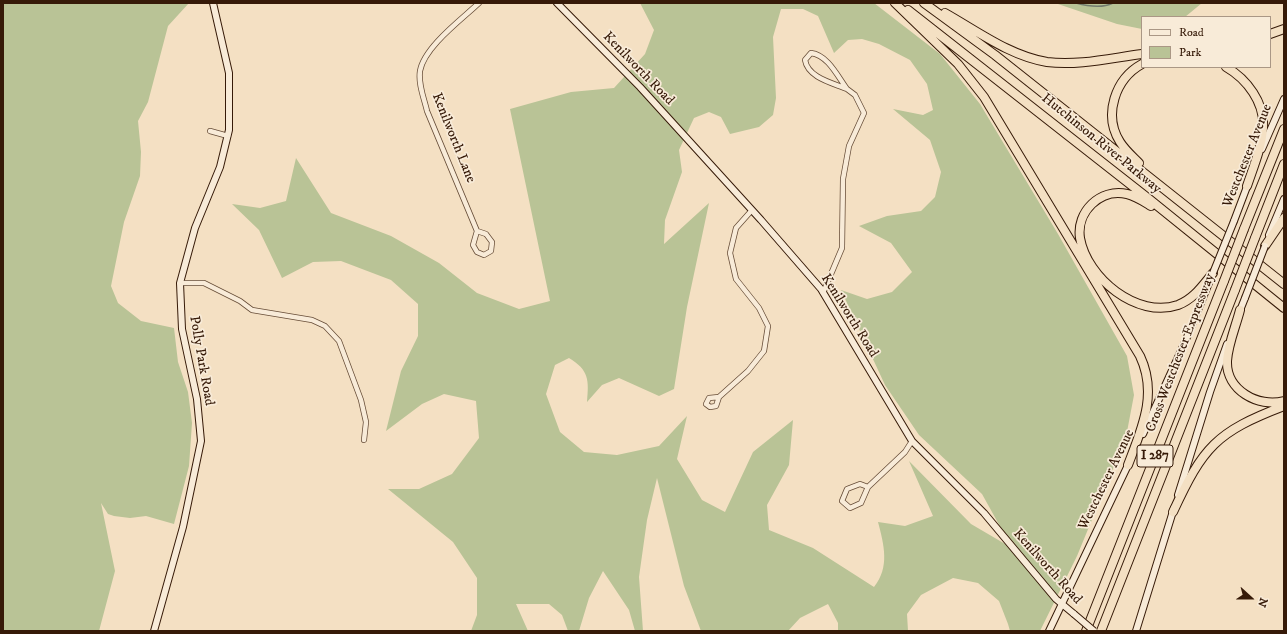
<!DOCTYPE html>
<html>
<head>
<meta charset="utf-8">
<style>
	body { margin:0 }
	#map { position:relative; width:1287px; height:634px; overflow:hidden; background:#f4e0c3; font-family:"IM FELL DW Pica",serif }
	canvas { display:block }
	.frame { position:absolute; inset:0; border:4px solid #361a08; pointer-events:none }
	.legend { position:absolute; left:1141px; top:16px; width:130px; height:52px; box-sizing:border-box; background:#f8ebd8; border:1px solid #aa9785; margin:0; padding:5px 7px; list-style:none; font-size:12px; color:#361a08 }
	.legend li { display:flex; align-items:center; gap:8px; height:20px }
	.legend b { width:20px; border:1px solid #aa9785 }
	.north { position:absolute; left:1231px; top:578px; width:40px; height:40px; -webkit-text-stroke:3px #f8ebd8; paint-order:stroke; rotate:111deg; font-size:11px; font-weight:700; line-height:16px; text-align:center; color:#361a08 }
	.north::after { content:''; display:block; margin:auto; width:14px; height:18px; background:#361a08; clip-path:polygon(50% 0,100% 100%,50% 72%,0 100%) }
</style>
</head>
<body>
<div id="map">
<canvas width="1287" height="634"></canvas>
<div class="frame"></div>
<ul class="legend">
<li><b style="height:5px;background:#f8ebd8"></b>Road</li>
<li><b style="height:11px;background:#b9c396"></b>Park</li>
</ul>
<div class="north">N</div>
</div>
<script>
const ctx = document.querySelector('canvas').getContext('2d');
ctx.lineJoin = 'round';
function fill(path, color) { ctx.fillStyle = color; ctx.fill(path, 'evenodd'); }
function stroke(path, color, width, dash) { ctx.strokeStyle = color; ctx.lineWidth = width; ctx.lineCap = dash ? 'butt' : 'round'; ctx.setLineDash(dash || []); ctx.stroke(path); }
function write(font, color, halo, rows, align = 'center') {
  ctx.font = font + ' "IM FELL DW Pica",serif'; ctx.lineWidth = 3.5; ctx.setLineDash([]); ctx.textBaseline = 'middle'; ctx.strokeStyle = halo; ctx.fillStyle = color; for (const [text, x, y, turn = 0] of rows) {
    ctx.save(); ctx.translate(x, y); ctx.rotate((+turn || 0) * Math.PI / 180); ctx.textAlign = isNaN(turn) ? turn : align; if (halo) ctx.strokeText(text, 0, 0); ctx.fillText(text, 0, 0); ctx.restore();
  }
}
fill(new Path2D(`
	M3 3H189L168 26 148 102 138 121 141 152 140 176 124 222 111 286 118 303 141 321 174 328 178 362 188 392 192 423 189 466 174 524 146 516 130 518 114 516 108 514 101 503 115 571 99 631H3Z
	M640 3H874L940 54 980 104 1058 234 1127 356 1134 395 1126 437 1077 556 1040 631H1010L1008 624 999 601 978 583 953 578 921 595 907 614 908 631H838V623L828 604 800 618 788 631H701L684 586 657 478 647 520 639 577 643 631H635L629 610 603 571 589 598 579 631H568L562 615 549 604H516L528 631H471L477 615V578L453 542 388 489H419L452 474 479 438 476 401 444 394 422 404 386 431 401 371 418 336V304L391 280 341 261 313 262 282 278 259 230 232 204 260 208 286 201 296 158 331 213 391 236 439 263 477 293 519 309 550 301 510 109 571 92 614 88 645 54 654 30ZM781 9H803L818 16 834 53 848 40 862 39 879 44 910 60 927 84 933 110 923 115 893 109 930 140 941 172 935 197 921 211 887 216 859 226 891 243 912 272 892 292 867 299 841 290 885 385 919 435 982 494 1012 548 971 524 909 461 933 516 905 526 878 522C884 545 890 567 874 587L813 548 769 530 767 505 789 465 793 420 753 452 725 512 702 500 677 459 687 416 659 446 617 455 584 452 560 432 546 394 555 365 569 358C589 370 589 380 587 402L602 385 619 378 659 396 674 389 687 307 709 203 664 244 665 220 682 172 679 150 694 118 709 112 721 117 730 134 759 127 773 115 776 98 773 37Z
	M1055 3H1202L1185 17H1142V29L1117 24Z`), '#b9c396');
stroke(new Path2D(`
	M1076 3C1087 6 1103 8 1113 3`), '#737c6e', 1.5);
const street = new Path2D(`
	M811 53C828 55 838 77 847 89 833 83 808 78 805 60Z
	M210 131 228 136
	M477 231 486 234 492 242 491 251 484 255 477 252 473 245 477 231 427 111C424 98 418 84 420 71 424 47 462 19 479 3
	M180 283H204L240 301 252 310 312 320 325 326 339 341 361 400 366 422 364 440
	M823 293 842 248 843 179 849 146 864 113 855 95 847 89
	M719 397 709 398 706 404 710 407 716 406 719 397 748 371 764 351 768 326 759 308 736 279 730 253 736 228 752 210
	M868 487 860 484 847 489 842 501 850 508 861 503 868 487 905 452 912 441`);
const secondary = new Path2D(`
	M557 3 640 87 761 220 821 289 912 441 984 513 1056 599 1074 614
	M1262 149 1284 99
	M1234 221 1248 184
	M1269 235 1284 199
	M1239 313 1245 298
	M1143 434 1185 342 1211 278
	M1178 495 1210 392 1227 344
	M154 631 183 527 201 441 197 399 182 329 180 283 195 228 220 167 229 130V73L213 3
	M1049 631 1129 463
	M1136 631 1174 508`);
const highway = new Path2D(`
	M895 3 958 64 984 97 1140 356C1158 394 1142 428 1128 465
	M924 3 995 55 1284 284
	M908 10 1149 199 1284 308
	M945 13C977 31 1010 56 1047 62 1078 66 1111 58 1142 54
	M1270 34 1284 29
	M1226 67C1247 79 1265 103 1263 128 1262 147 1253 168 1247 186
	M1139 163C1132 156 1125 150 1120 142 1103 115 1115 79 1142 64
	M1151 206C1143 201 1136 196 1127 194 1100 188 1076 212 1080 238 1087 278 1137 319 1178 305 1194 299 1203 285 1213 273
	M1244 229 1284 129
	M1255 238 1284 164
	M1265 246 1284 218
	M1240 310C1236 326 1228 344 1227 361 1226 390 1258 408 1284 401
	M1173 512C1203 447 1216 432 1284 406
	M1086 631 1224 281
	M1101 631 1235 290`);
stroke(street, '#664c37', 6);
stroke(secondary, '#361a08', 8);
stroke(highway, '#361a08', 10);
stroke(street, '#f8ebd8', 4.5);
stroke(secondary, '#f8ebd8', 6);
stroke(highway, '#f4e0c3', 8);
const secondaryBridge = new Path2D(`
	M1213 273 1234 221
	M1245 298 1265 246
	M1074 614 1094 631`);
const highwayBridge = new Path2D(`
	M1224 281 1244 229
	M1235 290 1255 238`);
stroke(secondaryBridge, '#361a08', 8, []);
stroke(highwayBridge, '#361a08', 10, []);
stroke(secondaryBridge, '#f8ebd8', 6);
stroke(highwayBridge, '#f4e0c3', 8);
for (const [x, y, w] of [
	[1155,456,36]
]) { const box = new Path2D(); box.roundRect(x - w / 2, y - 11, w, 22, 3); ctx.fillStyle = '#f8ebd8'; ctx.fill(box); stroke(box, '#361a08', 1); }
write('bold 13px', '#361a08', null, [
	["I 287",1155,456]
]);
write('14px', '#361a08', '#f8ebd8', [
	["Kenilworth Road",638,69,46],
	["Kenilworth Lane",453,138,68],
	["Hutchinson River Parkway",1101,144,39],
	["Westchester Avenue",1248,156,-68],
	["Kenilworth Road",849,316,58],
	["Cross Westchester Expressway",1181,353,-69],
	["Polly Park Road",201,361,80],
	["Westchester Avenue",1107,480,-64],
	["Kenilworth Road",1047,567,48]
]);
</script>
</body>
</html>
